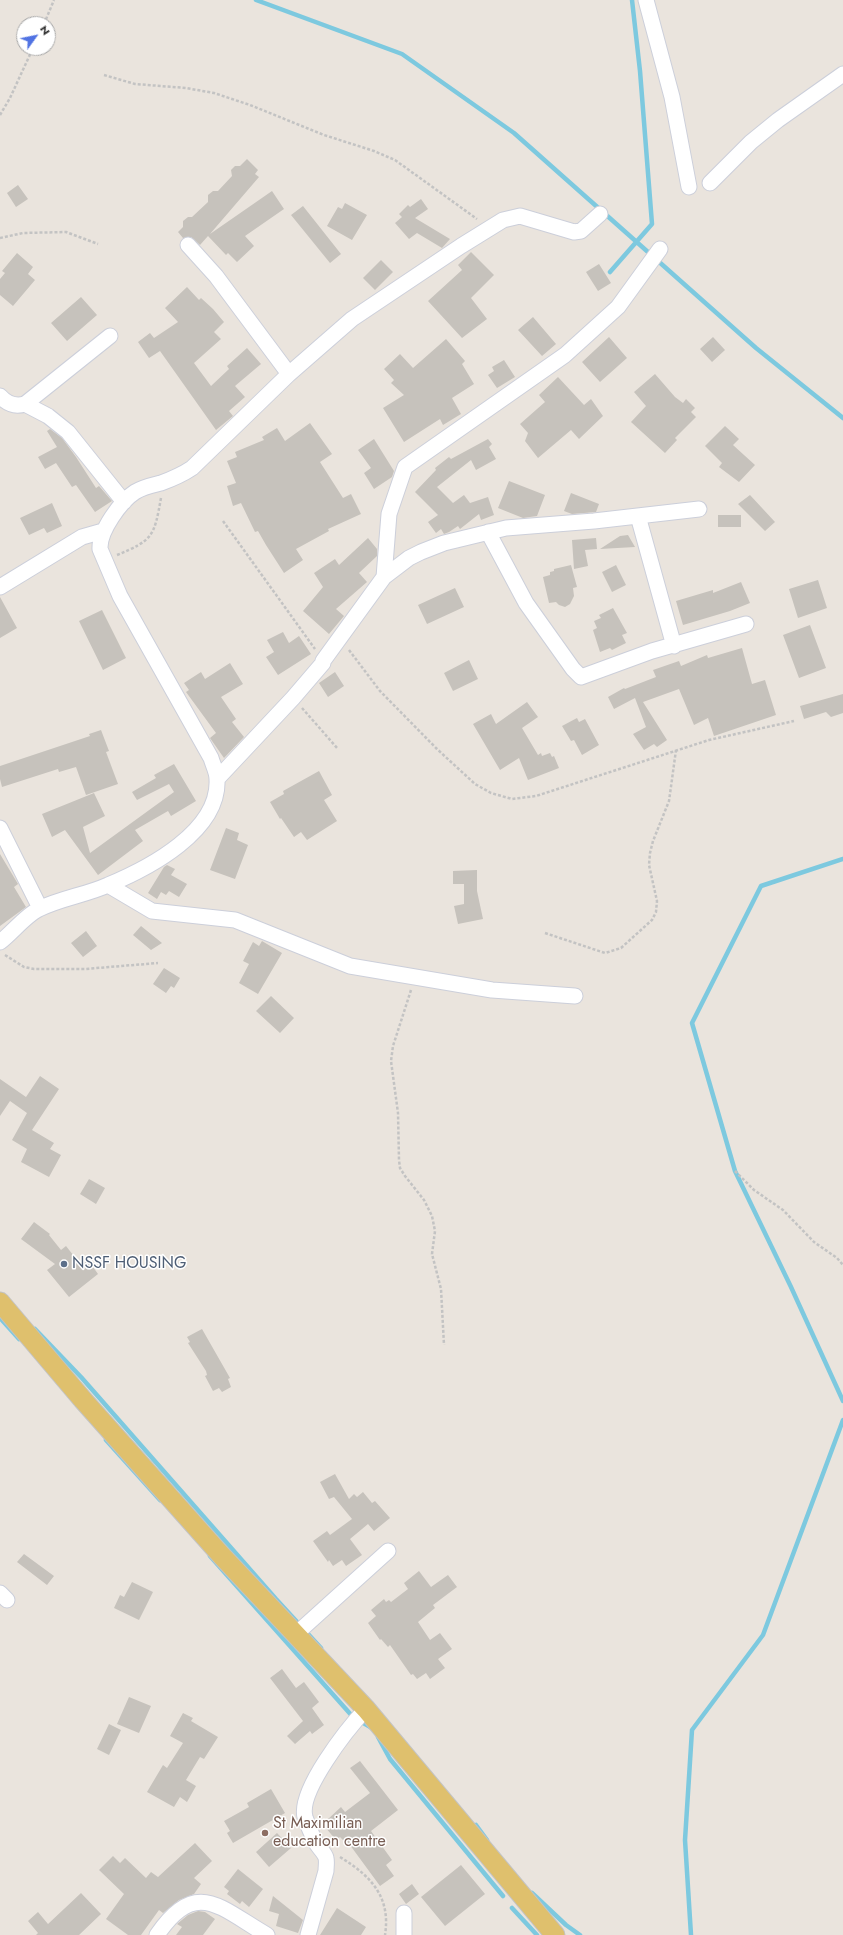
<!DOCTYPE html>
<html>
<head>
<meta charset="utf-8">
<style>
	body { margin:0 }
	#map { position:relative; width:843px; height:1935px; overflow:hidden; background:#eae4dd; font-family:Jost,sans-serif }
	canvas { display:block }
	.north { position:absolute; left:16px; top:16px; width:40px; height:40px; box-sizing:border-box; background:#fff; border:1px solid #aaa; border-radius:50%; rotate:57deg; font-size:11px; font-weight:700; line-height:16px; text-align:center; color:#2a2a2a }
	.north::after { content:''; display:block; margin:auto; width:14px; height:18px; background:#5173e3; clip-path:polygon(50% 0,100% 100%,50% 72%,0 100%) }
</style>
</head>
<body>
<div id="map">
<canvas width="843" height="1935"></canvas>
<div class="north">N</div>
</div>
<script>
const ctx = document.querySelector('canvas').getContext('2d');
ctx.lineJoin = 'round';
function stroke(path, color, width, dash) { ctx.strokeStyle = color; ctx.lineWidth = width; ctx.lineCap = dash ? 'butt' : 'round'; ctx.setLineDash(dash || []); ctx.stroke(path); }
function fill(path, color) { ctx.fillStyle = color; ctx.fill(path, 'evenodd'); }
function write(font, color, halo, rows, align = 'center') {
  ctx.font = font + ' Jost,sans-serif'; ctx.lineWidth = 3; ctx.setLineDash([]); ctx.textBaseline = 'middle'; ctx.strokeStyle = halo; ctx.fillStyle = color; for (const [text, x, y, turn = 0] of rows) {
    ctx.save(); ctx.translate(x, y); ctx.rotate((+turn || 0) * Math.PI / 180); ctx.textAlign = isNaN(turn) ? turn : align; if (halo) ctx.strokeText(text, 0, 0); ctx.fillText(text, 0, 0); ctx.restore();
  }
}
stroke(new Path2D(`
	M256 0 402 54 514 133 756 348 843 418
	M610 272 652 224 640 71 632 0
	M843 859 761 886 692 1023 735 1171 791 1287 843 1401
	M0 1318 19 1339
	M35 1329 81 1377 276 1599 321 1648
	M106 1440 160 1500
	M210 1556 353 1717 372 1728
	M378 1737 390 1759 503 1896
	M476 1825 487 1840
	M532 1893 566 1925 580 1935
	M512 1908 537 1935
	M691 1935 685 1840 692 1730 763 1635 843 1420`), '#7dc9df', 4.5);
fill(new Path2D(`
	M247 159 258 170 255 174 259 177 210 234 272 191 284 209 245 236 254 246 237 262 228 253 226 255 208 236 200 245 191 237 183 238 178 232 183 227V221L188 217H192L208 202V195L213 191H218L232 176 231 170 235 166H240Z
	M18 185 28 199 16 207 7 193Z
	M421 199 428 209 415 218 450 239 442 248 417 233 409 239 395 223 402 217 399 214 408 205 410 207Z
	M345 203 367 215 352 240 327 226 338 207 342 209Z
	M303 206 341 254 330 263 291 215Z
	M471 252 494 275 471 298 487 319 462 338 428 301 462 270 458 265Z
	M17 253 33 267 28 274 35 280 13 306 0 295V279L5 273 2 271Z
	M381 260 393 272 375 290 363 278Z
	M599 264 611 283 598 291 586 272Z
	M187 287 199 300 201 298 213 309 224 322 214 332 221 339 194 363 211 386 229 369 227 366 247 348 261 364 235 386 245 397 229 411 233 416 216 430 160 351 149 358 138 342 150 333 154 338 178 322 165 308Z
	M81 297 97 315 67 341 51 323Z
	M533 317 556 344 542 356 518 330Z
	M609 337 627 358 600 382 582 362Z
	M713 337 725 350 712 362 700 349Z
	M446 339 465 361 462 364 474 384 452 398 461 414 443 425 440 419 404 442 383 408 404 395 391 383 394 380 384 369 400 354 413 368Z
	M504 360 515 377 497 388 488 375 494 371 492 367Z
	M655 374 675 397 683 403 686 399 695 408 691 412 696 417 675 438 677 440 665 453 631 422 646 406 634 392Z
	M558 377 584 405 591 399 603 416 579 439 571 430 538 458 525 441 528 433 520 424 545 402 539 395Z
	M310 423 332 454 320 462 343 498 351 494 361 514 328 529 329 531 296 549 303 560 284 573 266 545 258 531 255 532 241 503 233 506 227 486 236 483 227 461 237 457 235 452 264 440 262 437 277 428 285 441Z
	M725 426 739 439 733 445 755 465 739 482 719 467 722 463 705 446Z
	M50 429 62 438 76 457 96 488 99 486 112 501 95 512 76 485 72 487 56 463 45 469 38 457 57 447 47 431Z
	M374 439 394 471 392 477 374 489 364 473 371 468 358 450Z
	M488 439 492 444 489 447 496 459 476 470 471 460 437 487 453 503 464 495 470 503 488 497 494 515 481 520 479 514 460 529 458 526 449 532 444 534 441 529 436 533 428 522 438 515 415 492 436 470 435 468 449 457 451 459Z
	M509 481 545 495 537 516 523 518 498 508Z
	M571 493 599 504 596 512 572 514 564 511Z
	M750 495 775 522 765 531 738 504Z
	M52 503 62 526 47 533 44 528 29 535 20 518Z
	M718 515H741V527H718Z
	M628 535 635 547 600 549 620 536Z
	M368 538 377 549V556L359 573 367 582 336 609 344 616 329 634 303 611 323 587 314 573 335 559 339 565Z
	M596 538 597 549 585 550 588 566 574 569 572 540Z
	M571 565 577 587 573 588 574 596 570 604 565 607 559 605 556 602 549 603 543 577 550 575V572L554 571V569Z
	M616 565 626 585 612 592 602 572Z
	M818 580 827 608 798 618 789 589Z
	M741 582 750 603 730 611 683 625 676 601 713 590V593Z
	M455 588 464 607 427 624 418 605Z
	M0 597 17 628 0 638Z
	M613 608 627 633 622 635 626 643 612 650 610 648 600 652 593 630 597 628 594 621 601 618 599 615Z
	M102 610 126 658 103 670 79 621Z
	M810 625 826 668 799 678 783 635Z
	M283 632 289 643 299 636 311 654 278 675 266 657 274 652 267 640Z
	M742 648 752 684 765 680 776 715 714 736 708 718 694 725 679 689 643 702 667 740 657 747 654 744 644 750 633 734 646 727 635 698 614 709 608 697 624 688 625 689 656 677 653 670 679 661 681 666 707 655 708 658Z
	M469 660 478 679 453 691 444 673Z
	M230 663 243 684 221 697 236 719 232 722 244 737 224 758 210 738 216 733 186 692 189 690 184 683 201 672 205 679Z
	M335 672 344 686 328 697 319 683Z
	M843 694V713L831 717 826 712 804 719 800 706Z
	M527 702 538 717 522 728 538 755 541 753 542 756 550 753 552 757 554 756 559 768 528 780 519 758 500 770 473 724 491 714 496 724Z
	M577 718 579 722 585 719 599 745 582 755 574 740 571 741 562 726Z
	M101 730 109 751 106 752 118 784 86 795 76 767 59 772 58 769 2 787 0 779V766L90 736 89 734Z
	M174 764 196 801 171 816 168 811 135 830 143 841 98 875 65 830 52 837 42 814 94 793 105 816 83 827 90 853 174 792 169 784 137 800 132 792 156 778 154 775Z
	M319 771 332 795 324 800 337 821 307 840 301 832 294 837 281 818 280 819 270 802 284 794 283 791Z
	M226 828 239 833 237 840 248 845 235 879 210 870Z
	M0 854 18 884 14 887 26 907 0 926Z
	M167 865 175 869 171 875 187 884 179 897 169 891 166 895 161 892 157 899 148 893 164 867Z
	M477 870V891L483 919 458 924 454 906 464 904V884H453V871Z
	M141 926 162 943 151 950 133 935Z
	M86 931 97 946 83 957 71 943Z
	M262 941 282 953 258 994 239 983 249 964 243 961 253 942 259 946Z
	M164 968 180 978 174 988 171 986 166 993 153 984Z
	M271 996 294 1018 280 1033 256 1011Z
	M40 1076 59 1089 32 1130 54 1143 50 1149 61 1155 49 1177 21 1162 27 1149 12 1140 27 1113 10 1101 0 1116V1079L26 1097Z
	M89 1179 105 1188 96 1204 80 1194Z
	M34 1222 50 1234 49 1235 61 1250 66 1246 81 1265 88 1260 98 1274 69 1297 47 1270 55 1264 21 1239Z
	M202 1329 230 1378 228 1379 231 1387 222 1392 219 1388 213 1391 205 1376 207 1375 206 1371 188 1343 190 1342 187 1337Z
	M335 1474 349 1499 354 1494 357 1497 363 1492 372 1503 375 1501 390 1518 374 1531 368 1524 350 1539 362 1555 346 1566 342 1560 333 1566 329 1560 328 1562 313 1541 327 1531 330 1535 352 1519 334 1497 329 1499 320 1482Z
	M24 1554 54 1576 47 1585 17 1562Z
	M419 1571 431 1587 448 1575 457 1587 433 1605 435 1608 418 1622 430 1640 440 1633 452 1649 438 1659 445 1668 430 1679 426 1673 417 1679 413 1674 411 1675 390 1645 388 1647 381 1639 380 1640 368 1623 376 1616 371 1610 384 1599 386 1602 389 1600 391 1602 408 1589 404 1583Z
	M132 1582 153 1592 139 1620 114 1608 120 1595 124 1597Z
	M282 1669 296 1688 304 1682 319 1702 312 1708 324 1725 312 1734 310 1731 295 1744 287 1736 303 1721 270 1678Z
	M129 1697 151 1706 139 1733 117 1724Z
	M183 1713 193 1718 191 1721 218 1737 204 1759 200 1757 186 1780 196 1786 187 1802 180 1797 174 1807 147 1792 163 1765 167 1768 183 1743 170 1736Z
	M109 1724 121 1730 109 1755 97 1749Z
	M360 1761 398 1810 371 1831 392 1860 386 1865 394 1876 380 1886 347 1841 345 1842 340 1837 336 1840 325 1827 330 1823 327 1820 341 1807 345 1812 370 1793 350 1768Z
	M271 1789 285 1813 233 1843 227 1833 230 1831 224 1821 249 1807 247 1803Z
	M277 1833 291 1848 269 1867 256 1852Z
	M195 1843 212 1861 194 1878 201 1884 194 1894 179 1900 163 1913 159 1910 141 1935H128L106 1919 124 1894 99 1870 113 1856 120 1863 125 1858 146 1878 151 1872 158 1877Z
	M461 1865 485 1894 445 1926 421 1897Z
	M238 1869 263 1889 249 1907 242 1901 240 1904 227 1894 229 1891 224 1887Z
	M412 1884 419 1894 406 1904 399 1894Z
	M81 1893 101 1914 79 1935H36L38 1933 28 1921 38 1912 48 1924Z
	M273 1896 303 1920 298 1933 276 1926 279 1914 269 1911Z
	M337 1908 366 1927 361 1935H320Z
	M198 1911 205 1912 215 1919 203 1935H176L182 1927 177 1924 188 1915Z`), '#c6c2bc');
const minor = new Path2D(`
	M646 0 672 97 689 187
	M710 183 751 142 778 120 843 74
	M188 245 216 276 289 374
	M0 396C7 404 15 407 25 404L110 336
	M25 404 48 416 68 432 124 502
	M638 516 674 646
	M488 532 526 603 573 669 581 677 652 651 746 624
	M384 577 389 514 405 467 565 355 618 307 660 249
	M0 587 82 537 103 531
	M217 779 293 698 323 663V661L384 577 409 558 421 552 444 543 506 528 594 521 699 509
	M0 828 40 908
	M108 885 152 911 235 920 350 966 492 990 575 996
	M0 942C12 933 26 915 39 909 61 898 86 895 108 885 149 868 220 831 217 779 217 772 213 765 211 758L120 596 100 549C99 531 121 501 135 492 143 487 153 485 161 483 172 479 183 474 192 468L289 374 352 319 461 246 503 220 520 216 574 232 581 231 600 214
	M0 1593 7 1600
	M296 1634 388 1551
	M157 1935C196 1877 220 1908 267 1935
	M308 1935 326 1871C326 1867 327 1862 326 1858 325 1853 319 1848 316 1843 312 1835 308 1826 305 1817 298 1791 348 1728 366 1709
	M404 1935V1913`);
const major = new Path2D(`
	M0 1302 83 1400 221 1555 366 1709 555 1935`);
stroke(minor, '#cccfda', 17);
stroke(major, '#c3c3c3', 21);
stroke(new Path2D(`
	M44 24 54 0
	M104 75 135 84 186 88 214 93 250 105 324 135 374 151 395 160 477 219
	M0 115 10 98 33 48
	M0 238 23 233 66 232 98 244
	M223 521 315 649
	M117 555C153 540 154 537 161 498
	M349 650 380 691 437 749 475 784 491 793 512 799 536 796 709 740 794 721
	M302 708 338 749
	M545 933 605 953 621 948 652 920 656 912 657 901 649 865 650 853 653 841 669 801 676 750
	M5 955 24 967 34 969H85L158 963
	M411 990 393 1046 391 1061 398 1113 399 1160 400 1168 405 1176 424 1200 432 1216 435 1231 432 1254 441 1289 444 1345
	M735 1171 754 1190 783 1210 814 1242 837 1258 843 1265
	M340 1857C371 1876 391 1897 385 1935`), '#c3c3c3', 2.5, [3, 2]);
stroke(minor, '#fff', 15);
stroke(major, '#dfc06d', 19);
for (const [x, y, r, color] of [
	[64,1264,4,"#5c6f8a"],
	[265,1833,4,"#8d6e63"]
]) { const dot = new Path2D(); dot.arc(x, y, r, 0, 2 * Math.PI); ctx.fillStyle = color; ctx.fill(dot); stroke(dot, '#fff', 1.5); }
write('16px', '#4e5e75', '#fff', [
	["NSSF HOUSING",72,1264]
], 'left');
write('16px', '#785e54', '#fff', [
	["St Maximilian",273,1824],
	["education centre",273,1842]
], 'left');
</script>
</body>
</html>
